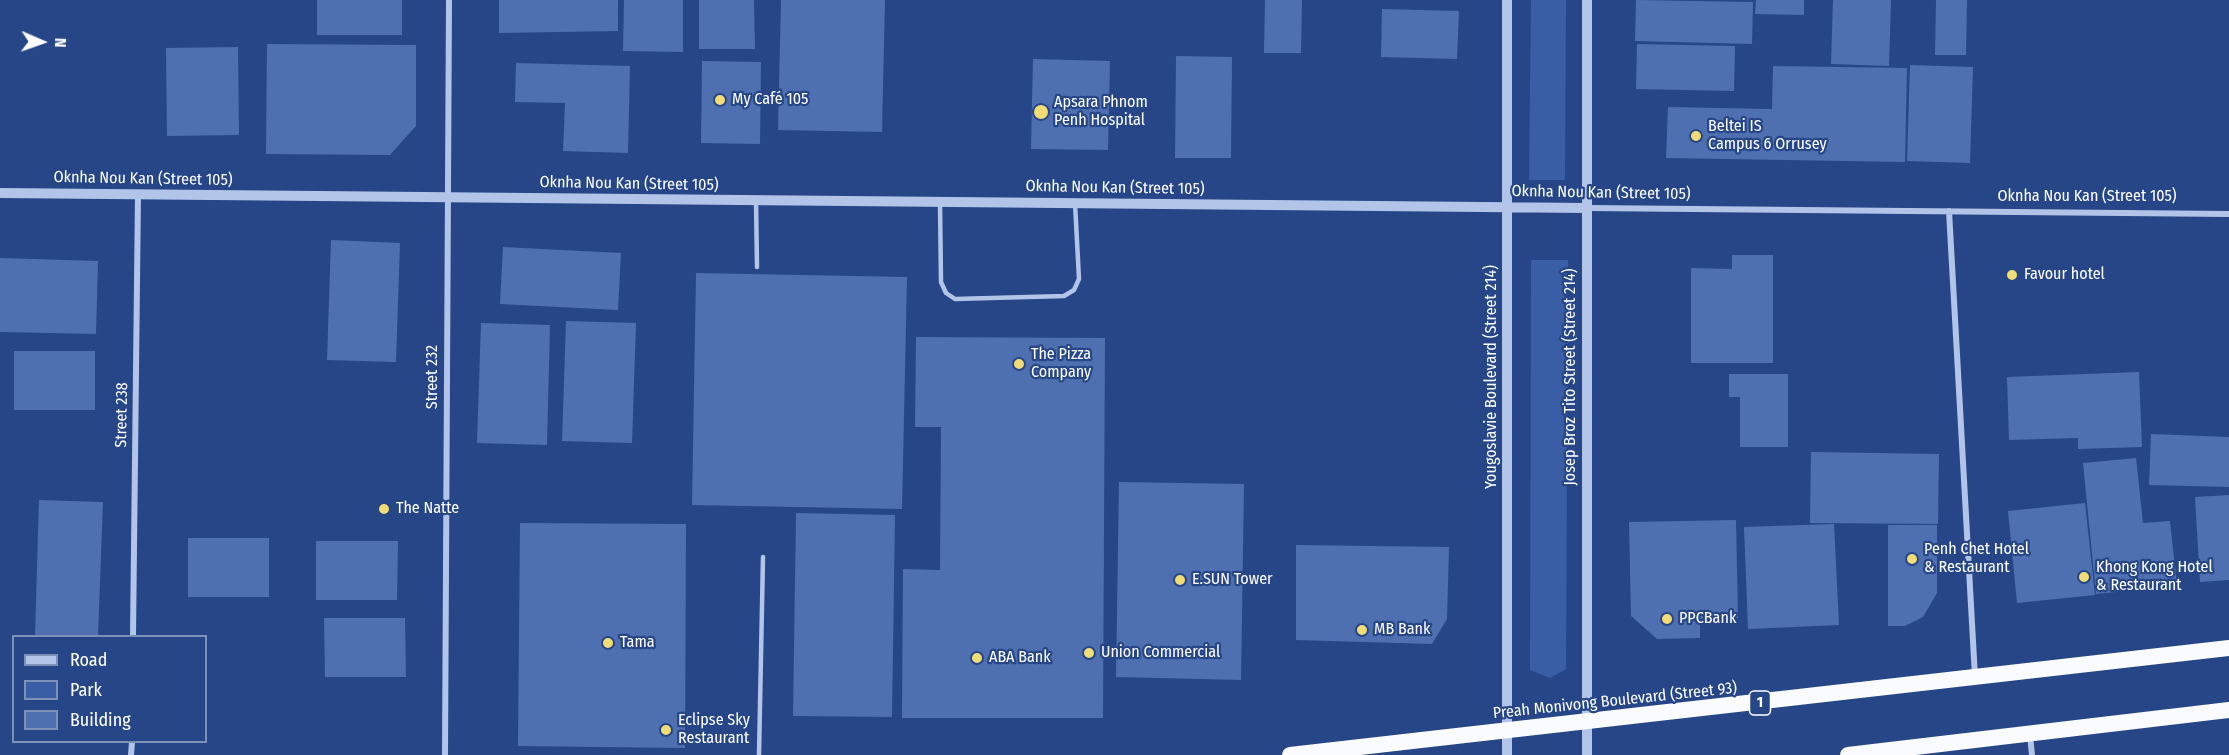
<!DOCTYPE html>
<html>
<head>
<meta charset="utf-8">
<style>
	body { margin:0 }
	#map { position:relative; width:2229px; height:755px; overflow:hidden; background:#264688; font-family:"Fira Sans Condensed",sans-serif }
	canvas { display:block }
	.legend { position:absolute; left:12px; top:635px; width:195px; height:108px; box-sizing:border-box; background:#264688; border:2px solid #7d90b8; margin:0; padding:8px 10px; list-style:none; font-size:18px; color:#fff }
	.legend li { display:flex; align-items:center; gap:12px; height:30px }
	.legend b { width:30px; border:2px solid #7d90b8 }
	.north { position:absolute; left:12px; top:12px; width:60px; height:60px; -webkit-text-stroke:4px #264688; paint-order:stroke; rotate:92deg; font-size:16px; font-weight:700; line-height:24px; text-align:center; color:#fff }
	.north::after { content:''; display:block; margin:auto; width:21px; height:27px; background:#fff; clip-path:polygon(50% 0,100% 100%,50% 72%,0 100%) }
</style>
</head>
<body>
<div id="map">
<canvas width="2229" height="755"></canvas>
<ul class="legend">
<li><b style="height:8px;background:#b2c5e9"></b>Road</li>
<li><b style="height:16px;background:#3a5ea5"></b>Park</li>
<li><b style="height:16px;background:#4e70b0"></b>Building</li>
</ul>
<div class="north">N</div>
</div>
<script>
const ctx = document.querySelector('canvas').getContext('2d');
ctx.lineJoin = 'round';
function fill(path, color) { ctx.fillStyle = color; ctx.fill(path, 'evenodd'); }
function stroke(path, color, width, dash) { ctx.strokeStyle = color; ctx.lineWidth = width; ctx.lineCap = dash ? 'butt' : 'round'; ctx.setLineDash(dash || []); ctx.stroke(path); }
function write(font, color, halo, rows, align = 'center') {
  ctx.font = font + ' "Fira Sans Condensed",sans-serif'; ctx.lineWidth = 4.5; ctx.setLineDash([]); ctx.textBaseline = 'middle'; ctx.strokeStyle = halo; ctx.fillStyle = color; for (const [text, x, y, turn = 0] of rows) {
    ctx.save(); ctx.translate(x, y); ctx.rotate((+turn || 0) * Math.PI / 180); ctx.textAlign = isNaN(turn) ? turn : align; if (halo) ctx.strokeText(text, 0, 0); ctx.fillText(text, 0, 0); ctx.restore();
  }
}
fill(new Path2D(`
	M1531 0H1566L1565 180H1529Z
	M1531 260H1568L1566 669 1550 678 1530 670Z`), '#3a5ea5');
fill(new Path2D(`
	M317 0H402V35H317Z
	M499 0H618V31L499 33Z
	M624 0H683V52L623 51Z
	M699 0H754L755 49H699Z
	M781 0H885L882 132 778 130Z
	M1265 0H1302L1301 53H1264Z
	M1636 0 1753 2 1752 44 1635 41Z
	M1756 0H1804V15L1755 14Z
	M1833 0H1891L1889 66 1831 64Z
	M1936 0H1967L1966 55H1935Z
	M1382 9 1459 11 1457 59 1381 57Z
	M267 44 416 45V126L390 155 266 154Z
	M1637 44 1735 46 1734 91 1636 89Z
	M238 47 239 135 167 136 166 48Z
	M1176 56 1232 57 1231 158H1175Z
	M1033 59 1110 61 1108 150 1031 149Z
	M702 61 761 62 760 144 701 143Z
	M516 63 630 66 628 153 563 151 565 103 515 102Z
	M1910 65 1973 67 1970 163 1907 161Z
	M1773 66 1907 68 1905 162 1666 158 1668 107 1772 109Z
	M331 240 400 243 396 362 327 360Z
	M503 247 621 253 618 310 500 304Z
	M1732 255H1773V363H1691V268L1732 269Z
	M0 258 98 261 96 334 0 332Z
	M696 273 907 277 902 509 692 505Z
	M566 321 636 323 632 443 562 441Z
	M481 323 550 325 547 445 477 443Z
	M916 337 1105 338 1103 718H902L903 569 940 570 941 427H915Z
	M14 351H95V410H14Z
	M2139 372 2142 447 2078 449V438L2009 440 2007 377Z
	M1729 374H1788V447H1740V397H1729Z
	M2151 434 2229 437V487L2149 485Z
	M1811 452 1939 454 1938 524 1810 523Z
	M2136 458 2143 523 2170 521 2177 586 2096 594 2083 463Z
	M1119 482 1244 484 1241 680 1116 677Z
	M2229 495V580L2200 582 2195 497Z
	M39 500 103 502 98 636H35Z
	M2085 503 2095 595 2017 603 2008 511Z
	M796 513 895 515 892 717 793 716Z
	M1736 520 1738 618 1700 619V638L1657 639 1631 616 1629 522Z
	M520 523 686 524 685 748 518 746Z
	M1834 524 1839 625 1748 629 1744 527Z
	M1888 525H1937V593L1923 617 1905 626H1888Z
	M188 538H269V597H188Z
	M316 541H398L397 600H316Z
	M1296 545 1449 547 1447 619 1432 644 1296 640Z
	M324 618H405L406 677H325Z`), '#4e70b0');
stroke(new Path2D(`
	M756 200 757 267
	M940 202 941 282 946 293 955 299 1064 296 1074 290 1079 279 1075 203
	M759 755 763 557`), '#b2c5e9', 4.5);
stroke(new Path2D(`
	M1587 208 2229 214
	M1949 211 1975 677
	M133 636 138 194
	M2030 735 2032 755
	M131 755 132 742
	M445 755 449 0`), '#b2c5e9', 6);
stroke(new Path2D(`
	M0 193 1587 208
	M1507 755V0
	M1587 755V0`), '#b2c5e9', 10);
stroke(new Path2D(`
	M1290 755 2229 648
	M1848 755 2229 710`), '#fafbfe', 16);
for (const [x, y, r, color] of [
	[720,100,6,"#f2dc76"],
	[1041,112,8,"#f2dc76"],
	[1696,136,6,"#f2dc76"],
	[2012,275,6,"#f2dc76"],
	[1019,364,6,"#f2dc76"],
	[384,509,6,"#f2dc76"],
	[1912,559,6,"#f2dc76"],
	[2084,577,6,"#f2dc76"],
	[1180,580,6,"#f2dc76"],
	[1667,619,6,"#f2dc76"],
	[1362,630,6,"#f2dc76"],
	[608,643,6,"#f2dc76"],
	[1089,653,6,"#f2dc76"],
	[977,658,6,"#f2dc76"],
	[666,730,6,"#f2dc76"]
]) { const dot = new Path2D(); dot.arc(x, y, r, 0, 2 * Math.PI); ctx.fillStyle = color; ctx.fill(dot); stroke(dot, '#264688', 2); }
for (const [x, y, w] of [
	[1760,703,21]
]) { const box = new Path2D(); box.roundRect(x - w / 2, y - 12, w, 24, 4.5); ctx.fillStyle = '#264688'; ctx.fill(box); stroke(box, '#fff', 1.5); }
write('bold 15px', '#fff', null, [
	["1",1760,703]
]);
write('16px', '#fff', '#264688', [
	["My Café 105",732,100],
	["Apsara Phnom",1054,103],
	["Penh Hospital",1054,121],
	["Beltei IS",1708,127],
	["Campus 6 Orrusey",1708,145],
	["Favour hotel",2024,275],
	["The Pizza",1031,355],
	["Company",1031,373],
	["The Natte",396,509],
	["Penh Chet Hotel",1924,550],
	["& Restaurant",1924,568],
	["Khong Kong Hotel",2096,568],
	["& Restaurant",2096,586],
	["E.SUN Tower",1192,580],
	["PPCBank",1679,619],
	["MB Bank",1374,630],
	["Tama",620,643],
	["Union Commercial",1101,653],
	["ABA Bank",989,658],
	["Eclipse Sky",678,721],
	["Restaurant",678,739]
], 'left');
write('16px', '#fff', '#264688', [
	["Oknha Nou Kan (Street 105)",143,179,1],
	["Oknha Nou Kan (Street 105)",629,184,1],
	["Oknha Nou Kan (Street 105)",1115,188,1],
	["Oknha Nou Kan (Street 105)",1601,193,1],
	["Oknha Nou Kan (Street 105)",2087,197],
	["Street 232",433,377,-90],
	["Yougoslavie Boulevard (Street 214)",1492,377,-90],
	["Josep Broz Tito Street (Street 214)",1571,377,-90],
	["Street 238",122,415,-89],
	["Preah Monivong Boulevard (Street 93)",1615,701,-6]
]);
</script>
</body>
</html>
